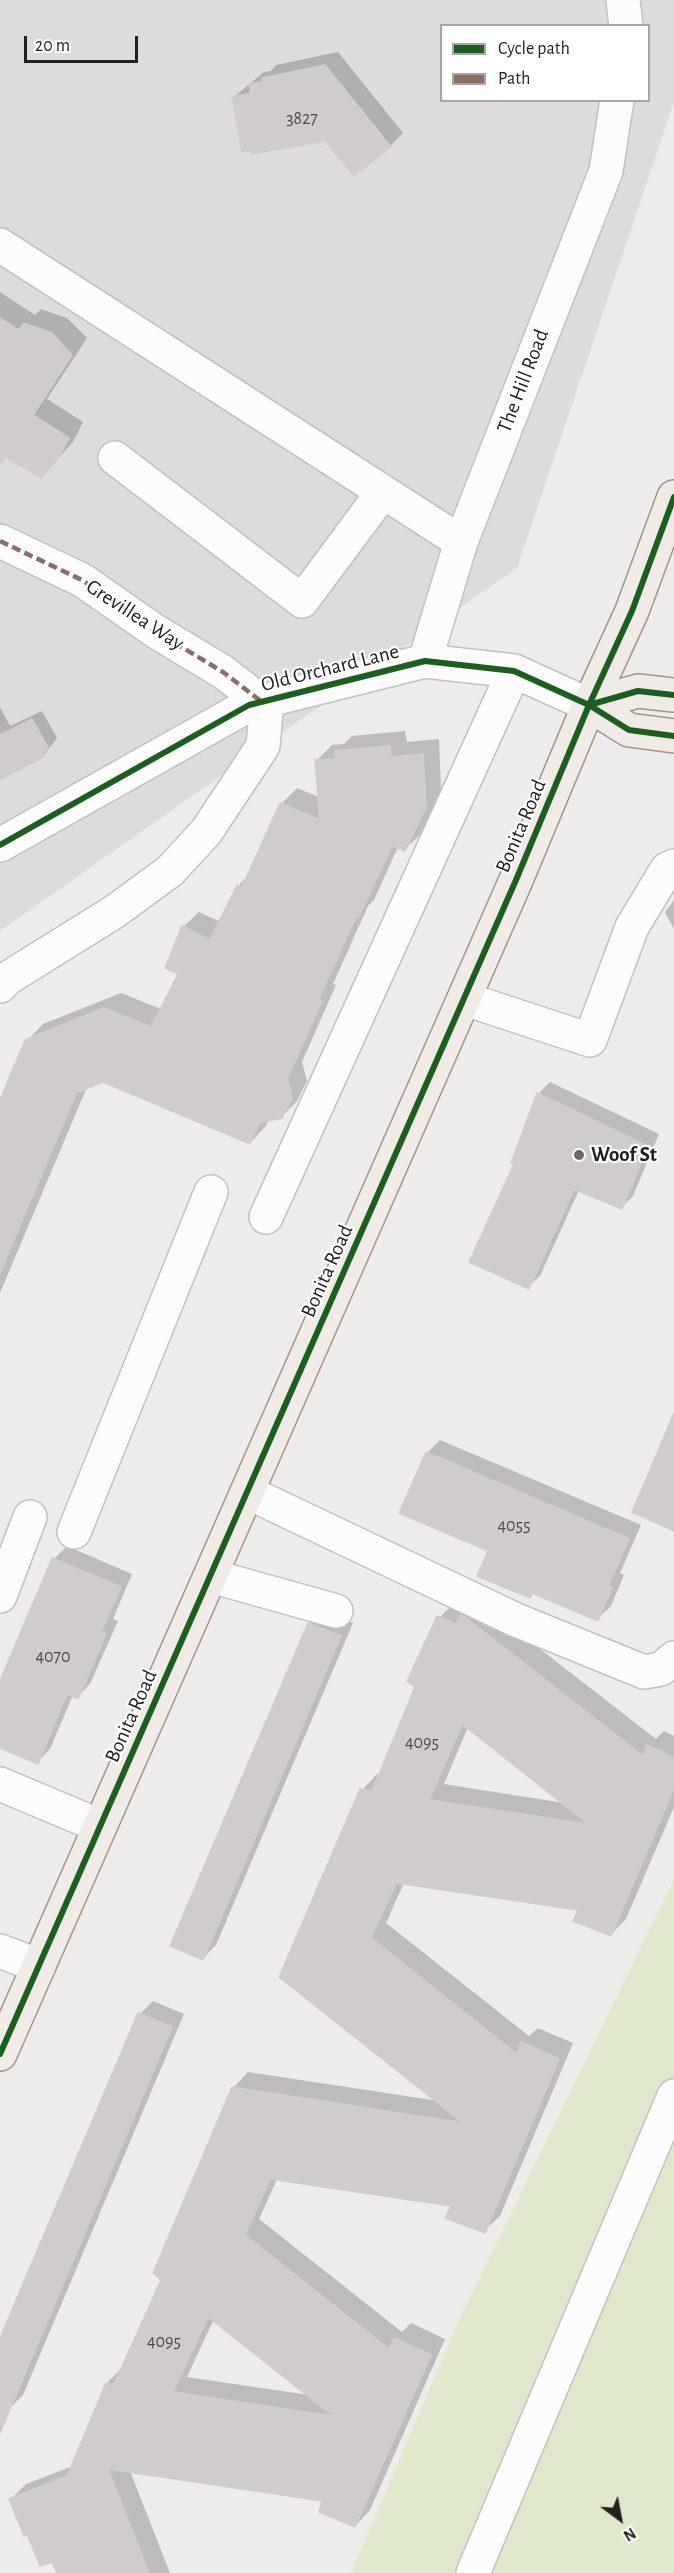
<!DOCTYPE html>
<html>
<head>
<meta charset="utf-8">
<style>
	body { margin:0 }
	#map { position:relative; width:674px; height:2573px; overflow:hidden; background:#eeecea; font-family:"Alegreya Sans",sans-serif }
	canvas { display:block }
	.legend { position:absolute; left:440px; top:24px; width:210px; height:78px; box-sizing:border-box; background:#fff; border:2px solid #a6a6a6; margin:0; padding:8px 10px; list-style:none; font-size:18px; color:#202020 }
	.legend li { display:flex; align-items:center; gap:12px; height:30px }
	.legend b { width:30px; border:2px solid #a6a6a6 }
	.north { position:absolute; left:590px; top:2489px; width:60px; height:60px; -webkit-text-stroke:4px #fff; paint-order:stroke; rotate:148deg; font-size:16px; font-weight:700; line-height:24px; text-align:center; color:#202020 }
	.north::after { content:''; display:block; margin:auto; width:21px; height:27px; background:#202020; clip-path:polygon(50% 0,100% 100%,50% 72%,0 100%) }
	.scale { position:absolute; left:24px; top:36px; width:114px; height:27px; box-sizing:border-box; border:3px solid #202020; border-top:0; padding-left:8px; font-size:18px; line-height:21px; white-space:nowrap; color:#202020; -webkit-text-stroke:4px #fff; paint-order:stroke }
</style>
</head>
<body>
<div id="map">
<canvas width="674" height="2573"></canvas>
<ul class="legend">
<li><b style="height:8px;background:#1b5e20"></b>Cycle path</li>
<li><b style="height:8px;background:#8d6e63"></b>Path</li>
</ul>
<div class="north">N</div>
<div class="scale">20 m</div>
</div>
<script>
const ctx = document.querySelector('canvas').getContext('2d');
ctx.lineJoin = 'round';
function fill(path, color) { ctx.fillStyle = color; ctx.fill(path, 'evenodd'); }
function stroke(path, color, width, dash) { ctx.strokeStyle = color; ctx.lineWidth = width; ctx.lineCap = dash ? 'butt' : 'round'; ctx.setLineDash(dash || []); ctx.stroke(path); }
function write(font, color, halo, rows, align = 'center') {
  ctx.font = font + ' "Alegreya Sans",sans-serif'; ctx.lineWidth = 4.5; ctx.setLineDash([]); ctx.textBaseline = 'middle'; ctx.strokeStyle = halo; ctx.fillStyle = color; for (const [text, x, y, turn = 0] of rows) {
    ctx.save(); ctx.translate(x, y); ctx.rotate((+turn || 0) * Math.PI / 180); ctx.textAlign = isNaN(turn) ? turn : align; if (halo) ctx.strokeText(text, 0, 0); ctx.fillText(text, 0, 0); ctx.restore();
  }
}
fill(new Path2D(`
	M0 0H674V102L517 568 0 931ZM442 26H648V100H442Z`), '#dddcdb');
fill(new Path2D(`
	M674 1879V2573H351L460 2318Z`), '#dfe8cc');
fill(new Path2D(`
	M338 52 403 133 390 146 325 139 234 97 264 72 271 71 276 65Z
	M0 292 35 315 41 309 67 318 87 338 47 399 83 422 73 442 41 477 0 452Z
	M0 707 10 726 42 711 57 738 44 755 0 779Z
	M405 731 407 742 439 739 441 790 421 834 405 849 398 847 374 900 368 906 333 984 336 985 302 1062 307 1081 297 1101 281 1117 269 1120 265 1127 250 1143 103 1080 87 1087 0 1293V1103L27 1041 43 1024 121 993 161 1009 180 973 183 927 199 912 221 922 238 886 249 875 282 803 297 788 319 797 316 761 332 745 344 744 352 736Z
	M674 900V929L665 912Z
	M550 1082 659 1134 633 1196 621 1208 579 1190 540 1276 528 1287 516 1163 538 1094Z
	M440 1440 641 1525 620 1573 624 1575 611 1606 597 1619 534 1592 529 1596 490 1550 427 1453Z
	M67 1546 132 1574 113 1619 118 1621 90 1684 77 1697 73 1695 50 1749 37 1762 0 1746V1684L54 1559Z
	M477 1600 656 1739 664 1731 674 1736V1807L626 1919 611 1934 580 1909 404 1883 386 1923 529 2036 538 2028 573 2043 500 2216 484 2231 453 2205 277 2179 259 2219 402 2332 411 2323 445 2339 370 2510 355 2526 324 2500 130 2471 170 2573H58L53 2560 28 2532 11 2499 26 2484 73 2466 107 2383 123 2367 163 2279 233 2088 248 2072 439 2101 281 1976 362 1790 377 1774 380 1775 417 1687 436 1621 452 1605ZM468 1727 564 1803 444 1784ZM214 2319 309 2395 187 2377Z
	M322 1610 353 1623 216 1945 203 1958 172 1945 309 1623Z
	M153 2001 184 2014 23 2395 10 2408 0 2403V2342L140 2014Z`), '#0003');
const building = new Path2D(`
	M325 65 391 147 354 176 325 141 251 154 250 151 242 152 232 97 251 93 249 84 263 82 262 78Z
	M0 318 19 330 24 323 52 333 72 355 33 415 69 438 58 459 41 478 6 457 0 465Z
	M32 719 49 749 43 752 45 756 0 780V735Z
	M390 746 391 757 423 754 426 807 405 851 392 846 358 918 356 917 318 1000 322 1001 287 1079 292 1098 282 1118 259 1123 250 1144 103 1082 76 1093 0 1273V1100L25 1040 104 1008 151 1027 178 974 165 968 182 926 210 940 237 885 242 887 280 803 320 820 315 760 335 759V751Z
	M537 1093 648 1146 622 1209 574 1189 529 1289 469 1262 514 1164 511 1163Z
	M674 1413V1531L632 1512Z
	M426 1452 629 1539 608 1586 612 1588 598 1621 532 1593 530 1598 477 1576 488 1551 399 1513Z
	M52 1558 121 1587 101 1632 106 1634 78 1699 67 1694 38 1764 0 1748V1681Z
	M461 1614 643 1756 647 1745 674 1758V1788L611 1936 573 1921 578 1910 396 1883 371 1938 517 2054 521 2042 559 2059 485 2233 445 2218 451 2206 270 2179 245 2235 389 2349 394 2338 431 2355 355 2527 319 2512 322 2501 108 2469 149 2573H57L52 2562 40 2566 27 2534 24 2536 9 2499 67 2476 106 2383 114 2384 161 2280 153 2273 232 2087 463 2123 279 1977 360 1789 372 1791 415 1687 407 1681 437 1616 456 1624ZM462 1724 588 1824 429 1800ZM208 2317 333 2416 173 2392Z
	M308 1623 341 1636 203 1960 170 1946Z
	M138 2013 172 2027 0 2433V2338Z`);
fill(building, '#cfcccb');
stroke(building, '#d1cdcb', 1.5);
const minor = new Path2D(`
	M623 0 626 26
	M0 245 461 542
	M115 458 302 601 383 492
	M0 541 82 580 155 631 223 672 262 702
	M425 661 461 542 606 171 617 100
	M0 845 249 705 425 661 514 671 589 705
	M0 986 8 978 114 912 170 871 206 832 263 746 267 701
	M465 999 590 1040 632 927 667 869 674 866
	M266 1217 514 671
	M247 1492 516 1620 644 1672 661 1669 674 1658
	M74 1532 211 1192
	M211 1576 336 1611
	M0 1596 30 1517
	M0 1784 100 1826
	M0 1951 39 1966
	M473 2573 674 2096`);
const major = new Path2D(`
	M589 705 629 730 674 736
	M589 705 638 691 674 695
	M0 2054 516 880 589 705 632 611 674 497`);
stroke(minor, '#c1c1c0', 36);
stroke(major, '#a29588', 36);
stroke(minor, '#fcfcfc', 33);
stroke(major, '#f1ebe7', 33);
stroke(new Path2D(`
	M0 541 82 580 155 631 223 672 262 702`), '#8d6e63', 4.5, [9, 4.5]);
stroke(new Path2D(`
	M589 705 638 691 674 695
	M0 845 249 705 425 661 514 671 589 705 629 730 674 736
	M0 2054 516 880 589 705 632 611 674 497`), '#1b5e20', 6);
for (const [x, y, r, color] of [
	[579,1155,6,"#686767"]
]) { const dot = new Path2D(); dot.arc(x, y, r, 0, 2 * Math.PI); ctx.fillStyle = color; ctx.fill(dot); stroke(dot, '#fff', 2); }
write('18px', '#4c4b4b', null, [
	["3827",302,119],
	["4055",514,1526],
	["4070",53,1657],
	["4095",422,1743],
	["4095",164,2342]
]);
write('21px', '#202020', '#fff', [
	["The Hill Road",523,381,-69],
	["Grevillea Way",135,615,33],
	["Old Orchard Lane",330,668,-14],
	["Bonita Road",521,826,-67],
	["Bonita Road",327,1271,-66],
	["Bonita Road",131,1716,-66]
]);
write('bold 21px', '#202020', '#fff', [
	["Woof St",591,1155]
], 'left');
</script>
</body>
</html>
